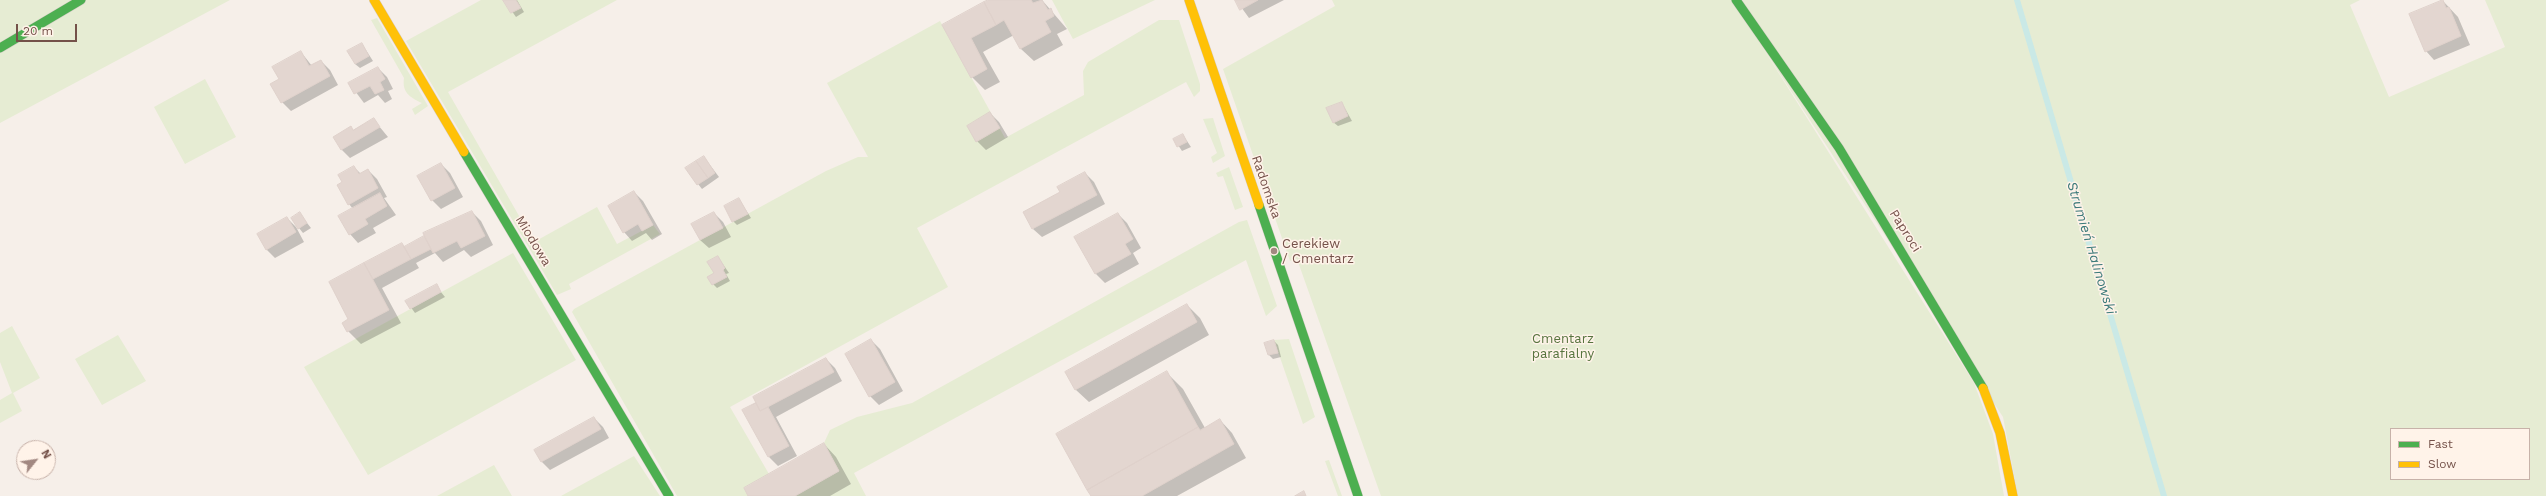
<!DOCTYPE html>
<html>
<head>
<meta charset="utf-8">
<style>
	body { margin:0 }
	#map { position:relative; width:2546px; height:496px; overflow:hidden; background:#f6efe9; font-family:"Work Sans",sans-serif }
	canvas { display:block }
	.legend { position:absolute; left:2390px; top:428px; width:140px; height:52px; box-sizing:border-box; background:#fff3e9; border:1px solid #c7b2a9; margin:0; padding:5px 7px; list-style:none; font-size:12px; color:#745149 }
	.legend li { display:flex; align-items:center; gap:8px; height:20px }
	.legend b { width:20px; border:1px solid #c7b2a9 }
	.north { position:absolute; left:16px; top:440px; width:40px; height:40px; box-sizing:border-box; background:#fff3e9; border:1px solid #c7b2a9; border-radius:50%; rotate:60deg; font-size:11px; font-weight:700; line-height:16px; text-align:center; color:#745149 }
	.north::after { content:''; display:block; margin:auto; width:14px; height:18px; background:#a28881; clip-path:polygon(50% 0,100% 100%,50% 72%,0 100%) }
	.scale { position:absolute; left:16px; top:24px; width:61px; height:18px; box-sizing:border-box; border:2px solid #745149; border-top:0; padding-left:5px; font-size:12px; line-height:14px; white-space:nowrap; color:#745149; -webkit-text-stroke:3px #fff3e9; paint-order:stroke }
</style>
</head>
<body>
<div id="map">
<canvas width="2546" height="496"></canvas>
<ul class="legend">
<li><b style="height:5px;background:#4caf50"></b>Fast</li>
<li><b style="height:5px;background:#ffc107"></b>Slow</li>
</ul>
<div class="north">N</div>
<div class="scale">20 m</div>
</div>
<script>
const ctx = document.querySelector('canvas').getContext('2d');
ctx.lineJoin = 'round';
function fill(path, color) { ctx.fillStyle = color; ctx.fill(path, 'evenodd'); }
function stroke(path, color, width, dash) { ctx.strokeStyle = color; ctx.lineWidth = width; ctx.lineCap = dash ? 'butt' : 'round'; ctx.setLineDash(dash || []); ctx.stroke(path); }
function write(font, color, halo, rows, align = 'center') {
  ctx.font = font + ' "Work Sans",sans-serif'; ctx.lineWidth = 3; ctx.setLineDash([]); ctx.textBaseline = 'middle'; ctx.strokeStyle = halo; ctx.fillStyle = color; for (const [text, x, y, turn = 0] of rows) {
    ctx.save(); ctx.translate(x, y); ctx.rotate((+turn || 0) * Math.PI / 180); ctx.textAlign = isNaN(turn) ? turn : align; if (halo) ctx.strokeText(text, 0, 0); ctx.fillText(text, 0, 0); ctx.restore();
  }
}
fill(new Path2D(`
	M0 0H230L0 123Z
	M481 0H617L448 92 534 242 597 207 617 244 653 225 660 234 569 284 571 289 557 295 406 41Z
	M1052 0H1155L1073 39Z
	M1332 0H2360L2350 5 2389 97 2505 47 2485 0H2546V496H2018L2003 417 1761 45 1974 383 1993 434 2004 496H1381L1297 259 1290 261 1223 69 1335 6ZM2391 429H2529V479H2391Z
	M377 18 428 106 415 115 412 109 422 103C409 97 402 92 404 78L371 20Z
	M1159 20H1179L1200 84V91L1194 97 1186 82 917 228 948 287 730 407 769 474 744 488 748 496H677L572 312 574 309 826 171 858 157H868L827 83 940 21 1005 138 1084 95 1083 71 1088 62Z
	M205 79 236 137 185 164 154 107Z
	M1213 118 1225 156 1213 163 1211 157 1217 153 1203 119Z
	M1229 167 1243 207 1235 210 1223 176 1218 177 1216 173Z
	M1247 220 1277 306 1266 316 1246 260 854 473 866 496H795L839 471 824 443 830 430 857 417 912 403 1239 222Z
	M513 253 576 360 368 475 304 367Z
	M12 326 40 378 13 393 22 411 0 423V400L12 393 0 362V333Z
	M118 335 146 381 102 405 75 359Z
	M1289 339 1315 417 1303 424 1274 340Z
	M634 456 660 496H561Z
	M1329 460 1342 496H1338L1325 461Z
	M494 465 512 496H437Z`), '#e6ecd3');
fill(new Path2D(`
	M504 0H517L524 12 516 17Z
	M991 0H1042L1067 29 1057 34 1063 45 1034 61 1021 49 1014 35 983 52 1000 82 985 90 972 77 943 26Z
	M1236 0H1284L1249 18Z
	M2443 1 2458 17 2470 45 2434 60 2426 51Z
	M362 44 373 61 360 68 355 64Z
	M301 52 312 66 321 61 330 70 338 85 291 111 282 102 272 84 280 79Z
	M378 68 387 77 393 89 388 91 392 99 385 103 378 95 364 103 349 83Z
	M1342 103 1352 121 1338 126 1333 122Z
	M990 113 999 122 1008 137 986 150 977 141Z
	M374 120 388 137 350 158 341 149 351 128 354 131Z
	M1183 135 1191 147 1182 151 1174 139Z
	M704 157 719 177 702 189 698 184Z
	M441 164 450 173 463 197 441 209 432 200Z
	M354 167 361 174 368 170 377 179 387 197 384 198 396 215 373 228 376 233 358 243 350 234 353 209 349 204 343 182Z
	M1085 173 1094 182 1105 204 1042 237 1033 229 1061 193Z
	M634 192 643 201 662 234 652 240 646 233 632 241 624 232Z
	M739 199 751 218 737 225 733 221Z
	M472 212 481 221 493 245 471 257 464 250 443 262 435 253 416 263 419 268 382 288 401 323 361 344 348 331 350 320 331 282 402 245 405 247 424 237 427 241Z
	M714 213 723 222 731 237 709 248 700 240Z
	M300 214 311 228 303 233 299 228Z
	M1118 214 1127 223 1141 248 1133 253 1139 264 1105 283 1096 274 1076 238Z
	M287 218 296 227 304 242 275 258 266 249Z
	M718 257 729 273 726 274 730 281 717 288 713 284Z
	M436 286 445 297 415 313 407 302Z
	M1187 305 1200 318 1209 335 1089 402 1076 390 1066 372Z
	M871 340 880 349 903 391 879 405 870 396Z
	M1274 341 1278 345 1281 357 1273 359 1269 355 1266 343Z
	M826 359 835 368 842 381 776 417 797 456 778 466 769 457 744 410Z
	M1167 373 1183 389 1205 428 1220 420 1232 433 1246 458 1177 496H1092Z
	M594 418 603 427 609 438 550 470 541 461Z
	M824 444 836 457 851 484 830 496H750Z`), '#0003');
stroke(new Path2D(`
	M2017 0 2164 496`), '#cae9e6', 6);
const building = new Path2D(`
	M503 0H516L521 8 511 13Z
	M988 0H1031L1033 3 1042 0 1048 10 1051 8 1054 16 1045 21 1051 32 1020 49 1004 20 996 25 984 2Z
	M1235 0H1258L1240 10Z
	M2443 0 2446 8 2449 7 2461 36 2425 52 2409 14Z
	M984 2 996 25 971 38 987 69 971 78 942 25Z
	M362 43 369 56 355 64 347 51Z
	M301 51 309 66 321 60 330 76 281 103 270 84 279 79 272 67Z
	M378 67 385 79 380 82 384 90 375 94 370 86 354 94 348 83Z
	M1342 102 1348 116 1333 123 1326 108Z
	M990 112 1000 128 976 142 967 126Z
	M374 118 380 127 341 150 333 137 351 126 353 130Z
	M1183 134 1187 142 1177 147 1173 139Z
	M704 156 715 173 708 178 696 161Z
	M696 161 708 178 697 185 685 168Z
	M441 163 455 188 431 201 417 176Z
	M354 166 359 174 368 169 378 188 348 205 337 185 342 182 338 175Z
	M1085 172 1097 195 1032 229 1023 212 1060 192 1057 187Z
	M634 191 653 225 642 231 638 224 623 233 608 206Z
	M380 193 387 206 365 219 368 224 349 235 338 216Z
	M739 198 748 214 732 222 724 206Z
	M472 211 485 236 461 248 457 241 433 253 423 233Z
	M300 212 307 223 298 229 291 218Z
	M714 212 723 228 700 240 691 224Z
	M1118 213 1133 239 1125 244 1131 254 1095 274 1074 237Z
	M287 217 296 232 266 250 257 234Z
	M424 236 431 249 411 259 404 247Z
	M402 243 411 259 373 279 364 263Z
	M718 256 725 268 723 270 727 277 712 285 707 277 714 273 707 262Z
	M364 263 389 310 347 332 342 323 348 319 329 282Z
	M437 284 441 292 410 309 405 301Z
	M1187 304 1197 322 1075 390 1065 372Z
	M871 339 895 382 869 397 845 354Z
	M1274 340 1278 353 1268 355 1264 343Z
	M826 358 834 372 760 411 753 397Z
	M1167 371 1198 427 1087 490 1056 434Z
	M756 403 760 411 768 407 789 446 768 457 742 410Z
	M594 417 601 429 541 462 534 450Z
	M1220 419 1234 444 1142 496H1091L1087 490 1198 427 1200 430Z
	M824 443 839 471 795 496H748L744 488Z
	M1304 491 1306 496H1295Z`);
fill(building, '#e3d6d0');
stroke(building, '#dfd1cb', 1);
const fast = new Path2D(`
	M1736 0 1839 148 1983 388
	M0 48 81 0
	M464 152 669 496
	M1259 205 1358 496`);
const slow = new Path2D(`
	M374 0 464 152
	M1189 0 1259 205
	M1983 388 2000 433 2013 496`);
stroke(fast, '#d6ccc7', 10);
stroke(slow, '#d6ccc7', 10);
stroke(fast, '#4caf50', 9);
stroke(slow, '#ffc107', 9);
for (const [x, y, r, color] of [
	[1274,251,4,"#a28881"]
]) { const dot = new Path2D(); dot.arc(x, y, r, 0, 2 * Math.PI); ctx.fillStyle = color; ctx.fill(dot); stroke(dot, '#fff3e9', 1.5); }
write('13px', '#745149', '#fff3e9', [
	["Radomska",1266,187,71],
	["Paproci",1905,231,58],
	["Miodowa",533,241,59]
]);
write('13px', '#745149', '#fff3e9', [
	["Cerekiew",1282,244],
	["/ Cmentarz",1282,259]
], 'left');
write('13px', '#57743e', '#fff3e9', [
	["Cmentarz",1563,339],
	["parafialny",1563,354]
]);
write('italic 14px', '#3c7a7a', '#fff3e9', [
	["Strumień Halinowski",2091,248,73]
]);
</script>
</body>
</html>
